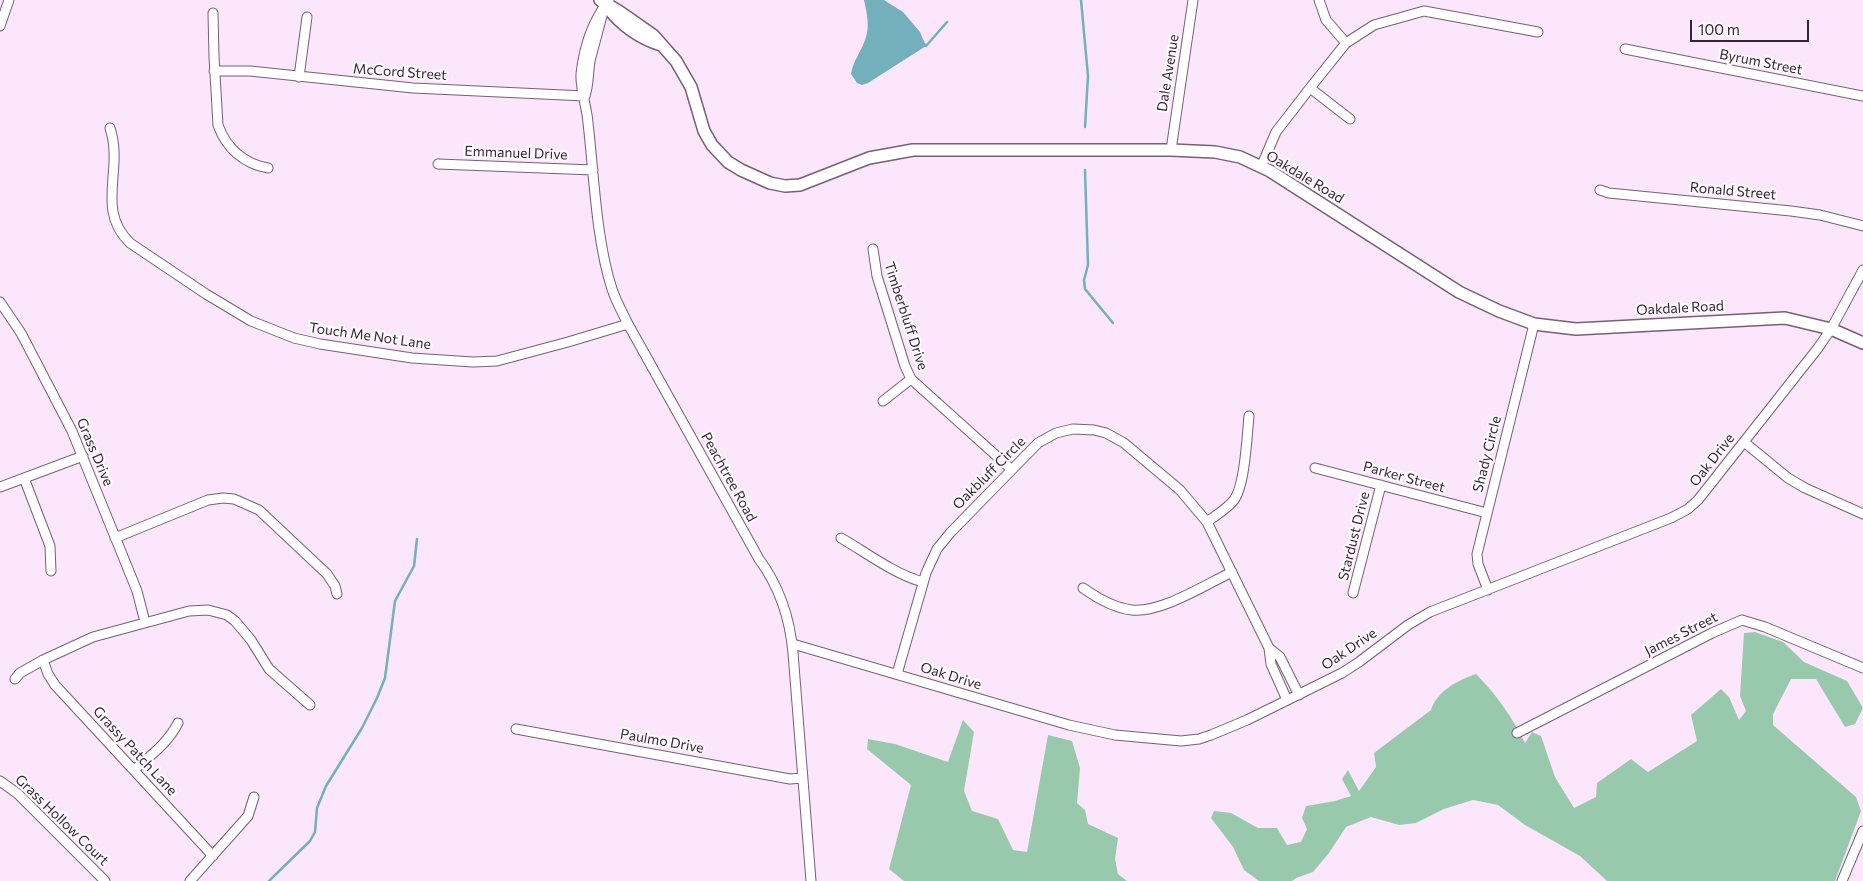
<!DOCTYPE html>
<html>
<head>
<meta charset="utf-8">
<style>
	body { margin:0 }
	#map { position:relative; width:1863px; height:881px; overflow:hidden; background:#fce6fc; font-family:Commissioner,sans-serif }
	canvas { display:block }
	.scale { position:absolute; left:1690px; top:20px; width:119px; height:22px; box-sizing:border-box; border:2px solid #322732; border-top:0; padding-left:6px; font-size:15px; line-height:18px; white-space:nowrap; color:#322732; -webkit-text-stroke:4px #fff9ff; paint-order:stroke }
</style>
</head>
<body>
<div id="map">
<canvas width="1863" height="881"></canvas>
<div class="scale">100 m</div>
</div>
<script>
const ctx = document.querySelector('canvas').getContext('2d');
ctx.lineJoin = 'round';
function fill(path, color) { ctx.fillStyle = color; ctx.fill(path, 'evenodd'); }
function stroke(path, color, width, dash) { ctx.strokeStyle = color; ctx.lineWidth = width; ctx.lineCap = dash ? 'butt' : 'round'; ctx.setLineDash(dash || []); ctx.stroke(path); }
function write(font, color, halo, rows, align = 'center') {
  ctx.font = font + ' Commissioner,sans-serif'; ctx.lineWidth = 4.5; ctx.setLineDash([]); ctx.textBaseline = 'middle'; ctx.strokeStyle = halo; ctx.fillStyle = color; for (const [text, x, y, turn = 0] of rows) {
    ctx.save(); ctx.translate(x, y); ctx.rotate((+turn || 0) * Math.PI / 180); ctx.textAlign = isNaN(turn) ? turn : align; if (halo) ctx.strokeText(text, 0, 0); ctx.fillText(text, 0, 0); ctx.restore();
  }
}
fill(new Path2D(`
	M1755 632 1783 642 1804 662 1847 681 1863 708 1855 724 1845 727 1816 679H1791L1773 714V725L1856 797 1861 811 1835 881H1607L1580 856 1525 825 1498 805 1473 800 1444 809 1416 823 1399 825 1371 817 1346 827 1329 853 1313 872 1296 878 1292 881H1259L1244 870 1233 847 1211 818 1214 811 1231 813 1258 828H1277L1287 845 1301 842 1307 829 1302 818 1306 806 1335 801 1351 796 1342 779 1348 770 1359 791 1376 767 1374 753 1431 710C1437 691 1458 680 1476 674 1497 695 1512 717 1525 743L1532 732 1541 736 1555 777 1574 808 1596 797 1597 783 1631 759 1648 772 1697 741 1691 715 1721 689 1729 697 1739 720 1746 711 1740 696 1744 633Z
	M963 720 974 732 964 791 972 811 998 819 1013 850 1027 852 1048 735 1072 741 1080 768 1077 803 1085 810 1088 824 1118 838 1115 859 1118 874 1127 881H904L889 869 911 785 867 749 868 739 895 744 948 762Z`), '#99c9ac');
fill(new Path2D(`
	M864 0H884L903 12 920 32 926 46 868 83 862 85 857 83 851 74C853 61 861 52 865 40 870 27 867 14 864 0Z`), '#74afbc');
stroke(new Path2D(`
	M1081 0 1088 76 1085 127
	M924 44 926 46 947 22
	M1085 170 1088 265 1084 280 1085 289 1113 323
	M269 881 310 841 315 832 317 808 326 786 362 728 377 698 385 678 395 601 414 566 417 539`), '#74afbc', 2.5);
const minor = new Path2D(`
	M609 0C592 22 584 46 581 74 580 89 587 107 588 123 594 174 596 240 612 289 616 301 622 312 628 324L759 559C779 586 790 619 793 653L811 881
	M1319 0 1326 20 1346 43
	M213 13 214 57 218 125C226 148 244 164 268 168
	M0 26 9 0
	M1625 49 1863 96
	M214 71H250L413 88 585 96
	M299 77 307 17
	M1310 88 1350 119
	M585 96C589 84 588 73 590 61 594 45 599 28 603 12
	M110 128C124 170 95 209 130 243L206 294 251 321 294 338 320 344 412 358 473 362 497 361 568 342 628 324
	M1171 150 1193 0
	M438 164 593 170
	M1261 167 1276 132 1310 88 1346 43 1374 25 1424 11 1538 32
	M1600 190 1609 193 1791 211 1820 215 1863 226
	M873 249 877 276 905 366 911 379 1011 469
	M0 302 21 333 72 431 137 591 145 622
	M883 401 911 379
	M1744 442 1788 478 1805 488 1863 514
	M1315 468 1487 513
	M24 478 50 546 51 571
	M0 487 83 456
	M1207 522C1216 515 1227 509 1234 500 1245 485 1247 436 1249 416
	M115 538 208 500 223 498 234 499 259 510 327 574 335 586 337 594
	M841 538C867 553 894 574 923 582
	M1083 588C1097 598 1114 608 1132 610 1161 613 1205 585 1232 572
	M1488 590 1478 564 1477 554 1534 324
	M1353 593 1381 485
	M793 644 1069 725 1115 735 1181 741 1199 739 1211 735 1247 720 1342 673 1359 662 1408 625 1430 612 1671 518 1688 509 1698 500 1818 348 1831 329 1863 270
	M43 660 48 674 55 685 213 856
	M897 674 926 573 937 549 951 532 1038 443 1056 433 1073 429 1094 430 1106 433 1124 443 1180 490 1207 522 1269 648
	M15 679 20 673 43 660 93 637 189 611 208 610 227 615 235 621 251 640 269 669 310 705
	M1287 700 1271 664 1269 648 1280 657 1299 695
	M516 729 790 779 802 778
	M1517 733 1712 633 1742 620 1765 627 1863 668
	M134 770C150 756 168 743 178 723
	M0 781 18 794 105 881
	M190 881 248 816 254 797
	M1842 881 1863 831`);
const major = new Path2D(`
	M600 0 620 12 653 35 676 61 691 87 704 131 712 145 728 162 741 170 770 183 785 186 800 185 869 158 913 150H1171L1215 152 1240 157 1270 171 1459 292 1499 311 1534 324 1576 329 1785 318 1831 329 1863 343
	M608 8C621 25 640 39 661 45`);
stroke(minor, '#775f77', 11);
stroke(major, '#775f77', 14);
stroke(minor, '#fff', 9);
stroke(major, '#fff', 11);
write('14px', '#322732', '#fff9ff', [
	["Byrum Street",1761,62,11],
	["McCord Street",400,72,4],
	["Dale Avenue",1168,73,-81],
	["Emmanuel Drive",516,153,2],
	["Oakdale Road",1305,177,31],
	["Ronald Street",1733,191,5],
	["Oakdale Road",1680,308,-3],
	["Timberbluff Drive",906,316,72],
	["Touch Me Not Lane",370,336,8],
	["Grass Drive",95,452,67],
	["Shady Circle",1487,454,-76],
	["Oak Drive",1712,460,-52],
	["Oakbluff Circle",989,473,-45],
	["Peachtree Road",729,477,61],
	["Parker Street",1404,477,15],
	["Stardust Drive",1354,536,-76],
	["James Street",1681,634,-27],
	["Oak Drive",1349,649,-34],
	["Oak Drive",951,676,17],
	["Paulmo Drive",662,741,10],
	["Grassy Patch Lane",135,751,47],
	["Grass Hollow Court",62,820,44]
]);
</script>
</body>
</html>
